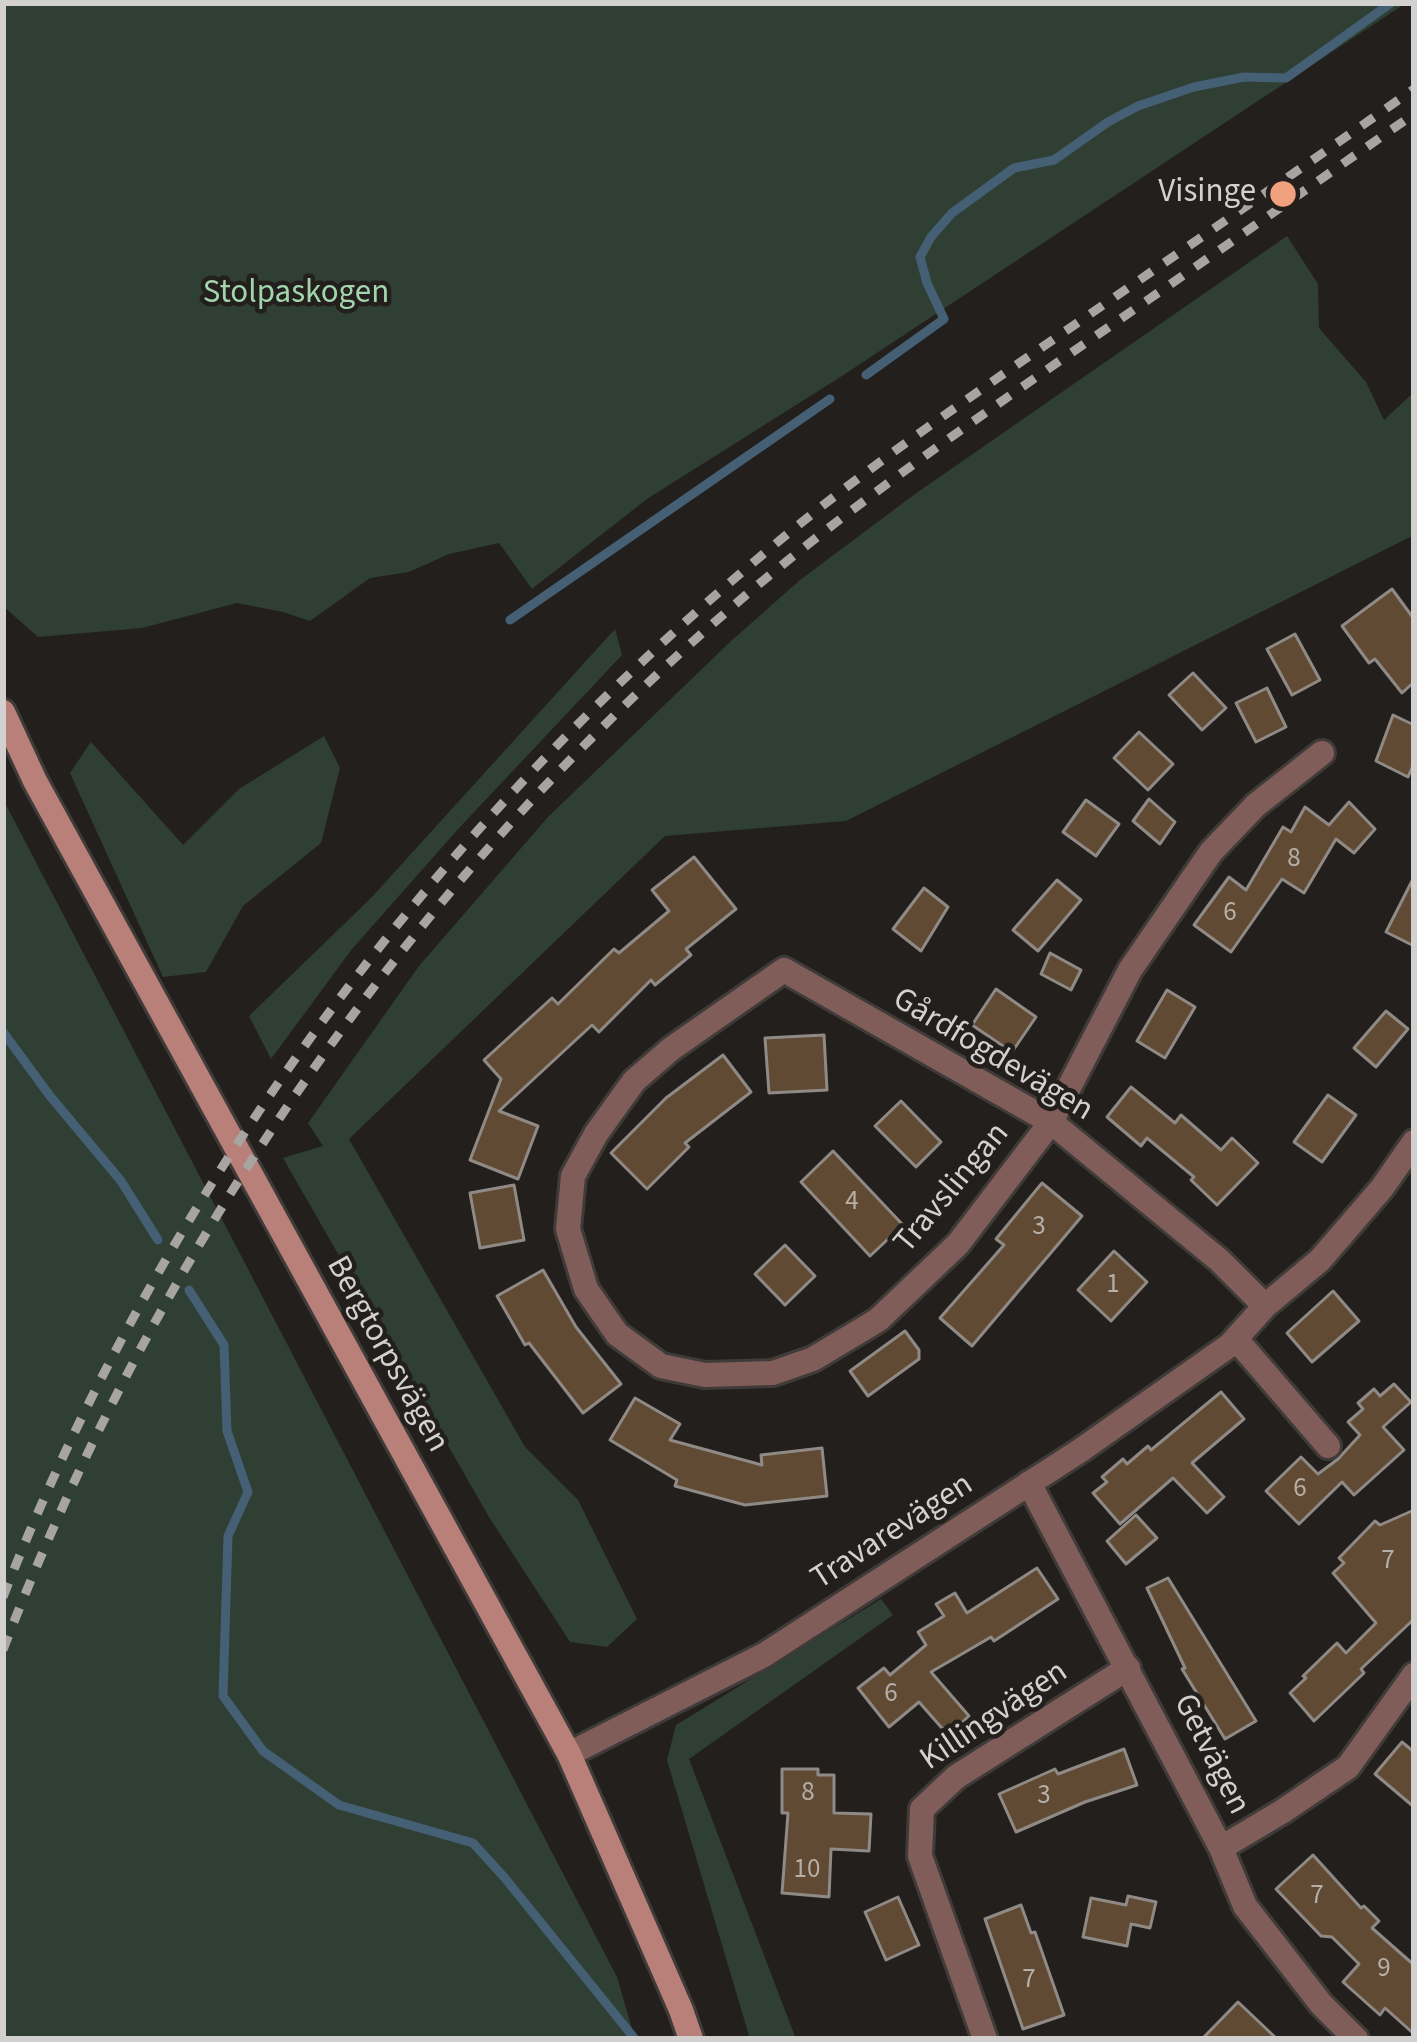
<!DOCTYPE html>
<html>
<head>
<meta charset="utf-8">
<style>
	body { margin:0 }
	#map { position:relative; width:1417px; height:2042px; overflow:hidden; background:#231f1c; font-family:"Source Sans 3",sans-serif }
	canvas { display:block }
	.frame { position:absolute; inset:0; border:6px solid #d3d1cf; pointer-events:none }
</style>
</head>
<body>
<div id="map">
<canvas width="1417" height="2042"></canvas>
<div class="frame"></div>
</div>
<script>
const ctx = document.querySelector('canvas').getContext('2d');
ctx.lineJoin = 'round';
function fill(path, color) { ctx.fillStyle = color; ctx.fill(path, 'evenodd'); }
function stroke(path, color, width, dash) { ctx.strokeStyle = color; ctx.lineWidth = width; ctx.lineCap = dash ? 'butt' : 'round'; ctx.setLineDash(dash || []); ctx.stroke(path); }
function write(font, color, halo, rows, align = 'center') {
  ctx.font = font + ' "Source Sans 3",sans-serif'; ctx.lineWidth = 9; ctx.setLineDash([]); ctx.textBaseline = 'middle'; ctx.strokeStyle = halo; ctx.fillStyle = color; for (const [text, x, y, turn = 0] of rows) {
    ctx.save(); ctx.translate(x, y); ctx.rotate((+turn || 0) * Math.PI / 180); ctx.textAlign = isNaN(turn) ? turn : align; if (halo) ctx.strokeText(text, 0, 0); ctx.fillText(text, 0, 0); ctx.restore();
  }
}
fill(new Path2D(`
	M3 3H1406L842 376 647 499 532 589 499 543 449 554 409 572 370 578 310 621 283 612 237 603 142 628 38 637 3 606Z
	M1287 236 1318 284 1319 328 1366 382 1384 420 1414 392V535L846 821 665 836 349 1139 525 1447 578 1500 637 1619 607 1647 570 1642 489 1517 283 1158 323 1146 308 1123 419 966 548 817 730 642 800 580 915 494Z
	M615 629 622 655 460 827 352 949 271 1059 249 1016 371 898Z
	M324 736 340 768 321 843 243 906 206 972 163 977 70 773 91 742 183 845 239 789Z
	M3 799 617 1977 635 2039H3Z
	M881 1599 893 1615 689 1759 796 2039H750L667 1760 676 1725Z`), '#2f3f33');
stroke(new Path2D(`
	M866 375 944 319 927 283 920 257 931 237 952 213 1014 168 1054 160 1108 122 1138 106 1194 87 1244 77 1286 78 1391 3
	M510 620 830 399
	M3 1032 50 1096 121 1181 158 1240
	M189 1290 224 1345 227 1431 248 1492 228 1536 223 1696 263 1751 339 1805 473 1843 504 1877 635 2039`), '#455f74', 9);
const building = new Path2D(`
	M1392 589 1414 619V682L1402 693 1375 659 1369 663 1342 626Z
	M1295 634 1320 680 1292 695 1267 649Z
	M1193 673 1226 708 1202 730 1169 695Z
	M1267 688 1286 727 1256 742 1236 703Z
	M1393 715 1414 725V763L1408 777 1376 761Z
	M1139 732 1173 764 1148 790 1114 758Z
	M1149 799 1175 822 1160 844 1133 821Z
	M1086 800 1119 824 1096 856 1063 832Z
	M1349 802 1375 829 1354 853 1336 839 1304 893 1282 879 1231 952 1194 925 1229 877 1246 890 1283 827 1291 832 1305 807 1329 825Z
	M694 857 736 909 686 949 691 955 655 985 651 980 599 1032 592 1025 499 1111 538 1126 518 1179 470 1160 501 1079 484 1060 552 998 558 1004 614 949 619 953 669 911 652 890Z
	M1414 877V946L1386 932Z
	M1057 880 1081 900 1038 951 1013 930Z
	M924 888 948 907 921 951 893 929Z
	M1050 953 1081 970 1071 990 1041 974Z
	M996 989 1036 1017 1012 1052 972 1025Z
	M1167 990 1195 1007 1165 1058 1137 1041Z
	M1386 1011 1408 1029 1376 1067 1354 1048Z
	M824 1035 827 1090 769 1093 765 1038Z
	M723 1055 751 1092 685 1143 689 1147 647 1189 611 1153 666 1098Z
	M1131 1087 1175 1123 1181 1115 1221 1150 1232 1138 1258 1163 1217 1205 1191 1180 1194 1177 1147 1138 1141 1146 1107 1117Z
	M1328 1095 1356 1115 1322 1162 1294 1142Z
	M901 1101 941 1142 916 1167 875 1126Z
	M833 1151 903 1225 870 1256 801 1182Z
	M1042 1183 1082 1216 972 1346 940 1318 1004 1245 996 1239Z
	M514 1185 524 1240 480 1248 470 1193Z
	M785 1245 815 1276 785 1305 755 1274Z
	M1114 1251 1147 1282 1111 1321 1078 1290Z
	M543 1270 576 1327 621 1384 583 1413 529 1343 525 1345 497 1296Z
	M1333 1291 1359 1321 1312 1362 1287 1333Z
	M905 1331 919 1350V1359L868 1396 850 1371Z
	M1394 1384 1411 1402 1383 1427 1404 1450 1354 1495 1342 1482 1299 1524 1266 1491 1301 1457 1318 1474 1338 1459 1360 1435 1348 1422 1363 1409 1358 1403 1374 1389 1380 1396Z
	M1221 1392 1244 1419 1192 1463 1224 1497 1207 1513 1173 1478 1120 1524 1093 1493 1107 1482 1102 1477 1123 1459 1127 1464 1148 1446 1151 1450Z
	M635 1398 680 1424 670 1440 762 1465 761 1455 822 1448 827 1496 745 1505 675 1486 677 1480 610 1440Z
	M1414 1510V1619L1361 1669 1364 1673 1314 1721 1290 1693 1306 1678 1303 1676 1337 1643 1346 1653 1376 1623 1333 1573 1344 1563 1339 1558 1375 1521 1380 1525Z
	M1136 1515 1157 1538 1126 1564 1107 1541Z
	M1037 1568 1058 1599 994 1641 991 1637 931 1672 969 1716 948 1735 919 1702 889 1727 858 1688 884 1668 890 1675 926 1645 918 1632 944 1616 936 1604 955 1593 967 1613Z
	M1168 1578 1256 1721 1225 1739 1182 1669 1185 1668 1147 1588Z
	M1402 1742 1414 1752V1807L1375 1774Z
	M1124 1749 1137 1785 1085 1802 1016 1832 999 1794 1055 1769 1058 1774Z
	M782 1769H818V1775H834V1813L871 1814 869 1851 831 1849 829 1897 782 1893 788 1813H782Z
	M1313 1855 1361 1908 1364 1906 1379 1921 1372 1928 1414 1965V2034L1385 2008 1380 2015 1343 1982 1359 1964 1332 1937 1321 1936 1276 1889Z
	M1128 1896 1156 1902 1150 1928 1131 1924 1127 1946 1083 1937 1091 1898 1126 1905Z
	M898 1897 919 1945 886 1960 865 1912Z
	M1021 1905 1031 1933 1035 1932 1064 2015 1023 2029 985 1919Z
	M1238 2002 1277 2039H1202Z`);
fill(building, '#604a33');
stroke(building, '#8f8a86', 3);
const minor = new Path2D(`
	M1265 1306 1219 1260 1051 1122 784 970 671 1049 634 1081 596 1134 573 1176 568 1229 586 1289 617 1334 661 1366 705 1375 773 1373 813 1359 878 1320 958 1244 1051 1122 1130 970 1211 852 1256 805 1322 753
	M1236 1339 1328 1446
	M1029 1483 1221 1848 1245 1906 1321 2004 1356 2039
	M569 1754 764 1655 1081 1450 1230 1345 1265 1306 1320 1260 1382 1188 1414 1142
	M1221 1848 1283 1811 1348 1767 1414 1675
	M985 2039 920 1856 922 1809 956 1777 1128 1668`);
const secondary = new Path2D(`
	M3 712 35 781 569 1754 681 2010 691 2039`);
stroke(minor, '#3f3b39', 30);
stroke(secondary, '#3f3b39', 30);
stroke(minor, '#815d59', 24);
stroke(secondary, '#b9807a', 24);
stroke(new Path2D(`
	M3 1597C172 1165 463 790 826 503 904 442 986 386 1067 330 1183 250 1299 170 1414 89
	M3 1650C159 1243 414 878 746 595 863 496 990 409 1116 322 1216 253 1315 183 1414 114`), '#a7a4a2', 9, [15, 15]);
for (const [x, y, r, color] of [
	[1283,194,15,"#f1a17d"]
]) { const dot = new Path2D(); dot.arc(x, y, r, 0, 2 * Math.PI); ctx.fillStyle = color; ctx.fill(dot); stroke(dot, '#231f1c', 4.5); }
write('27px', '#b6afa8', null, [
	["8",1294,860],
	["6",1230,914],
	["4",852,1203],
	["3",1039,1228],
	["1",1113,1286],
	["6",1300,1490],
	["7",1388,1562],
	["6",891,1695],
	["8",808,1794],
	["3",1044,1797],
	["10",807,1871],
	["7",1317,1897],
	["9",1384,1970],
	["7",1029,1981]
]);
write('33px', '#d3d1cf', '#231f1c', [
	["Visinge",1256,194]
], 'right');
write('33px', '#a2d5ad', '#231f1c', [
	["Stolpaskogen",296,295]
]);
write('33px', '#d3d1cf', '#231f1c', [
	["Gårdfogdevägen",992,1056,31],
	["Travslingan",953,1189,-50],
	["Bergtorpsvägen",386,1355,61],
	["Travarevägen",893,1533,-33],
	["Killingvägen",995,1717,-34],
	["Getvägen",1210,1755,63]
]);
</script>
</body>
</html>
